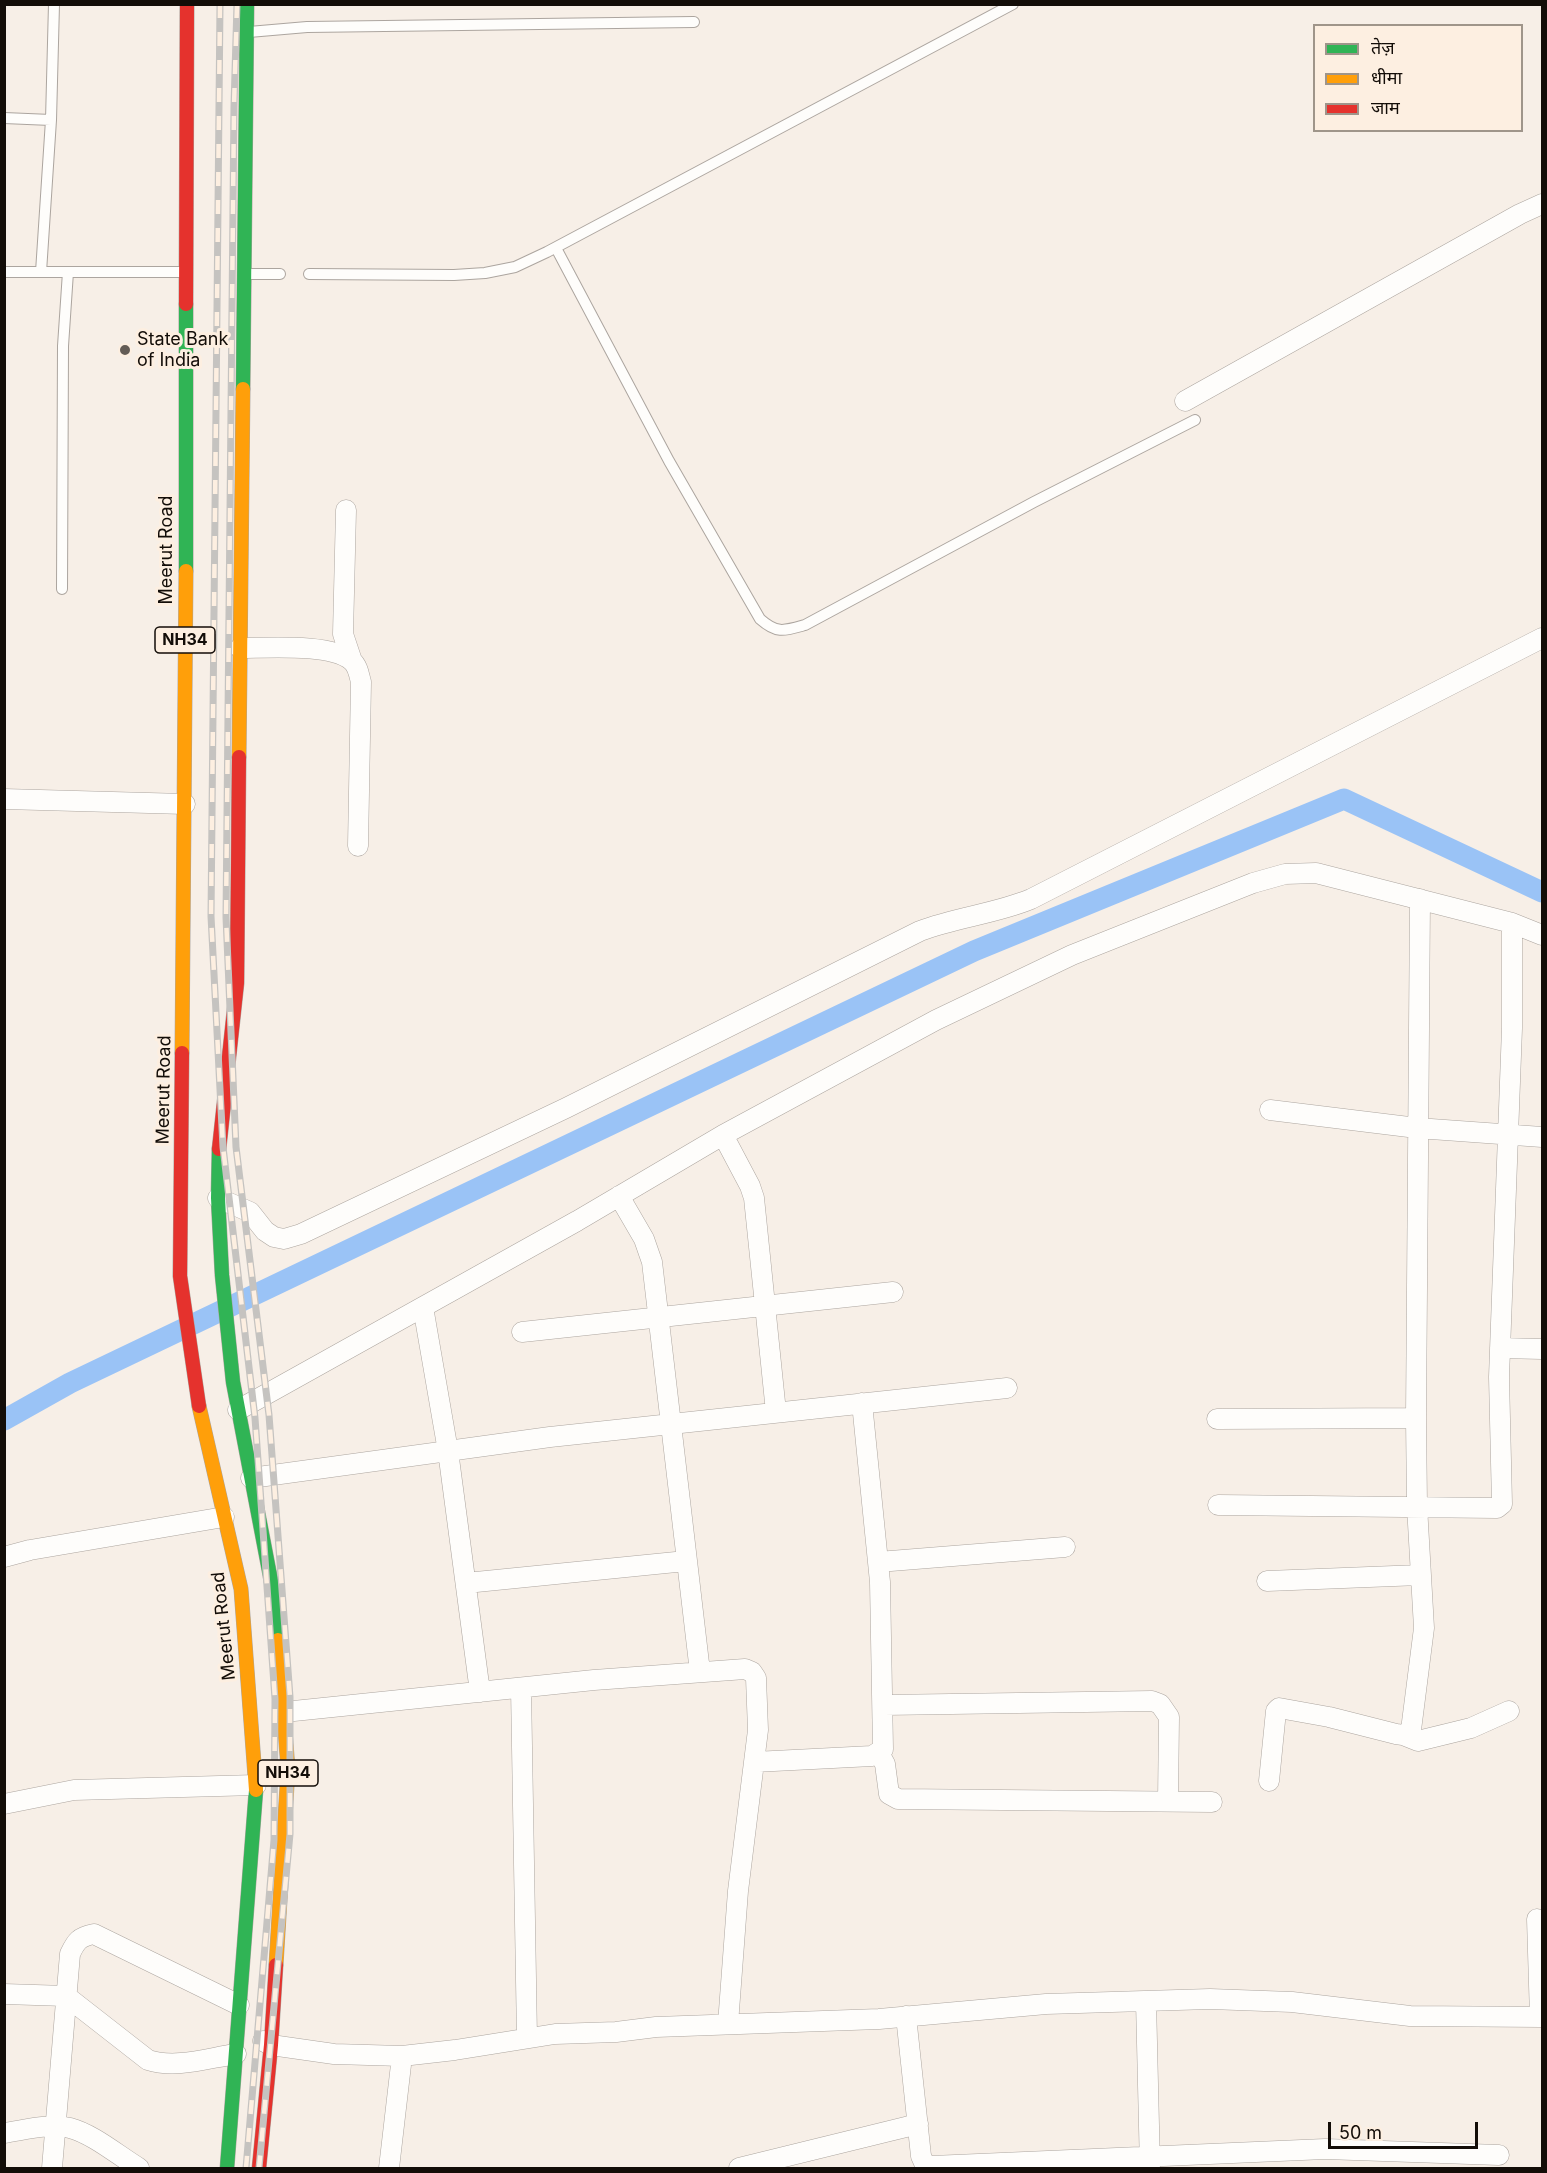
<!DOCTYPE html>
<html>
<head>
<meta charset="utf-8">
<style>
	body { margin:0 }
	#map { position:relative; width:1547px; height:2173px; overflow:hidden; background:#f7efe7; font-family:Inter,"Noto Sans Devanagari",sans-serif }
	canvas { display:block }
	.frame { position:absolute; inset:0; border:6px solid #130d08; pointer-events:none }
	.legend { position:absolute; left:1313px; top:24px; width:210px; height:108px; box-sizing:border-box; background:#fdefe1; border:2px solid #9f958a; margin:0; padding:8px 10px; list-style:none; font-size:18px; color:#130d08 }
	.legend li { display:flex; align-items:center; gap:12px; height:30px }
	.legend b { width:30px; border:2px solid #9f958a }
	.scale { position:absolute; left:1328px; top:2122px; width:150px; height:27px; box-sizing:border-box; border:3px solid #130d08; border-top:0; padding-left:8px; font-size:18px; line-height:21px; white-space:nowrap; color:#130d08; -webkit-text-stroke:4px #fdefe1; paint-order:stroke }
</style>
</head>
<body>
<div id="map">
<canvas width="1547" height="2173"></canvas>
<div class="frame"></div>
<ul class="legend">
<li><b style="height:8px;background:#30b455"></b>तेज़</li>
<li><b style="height:8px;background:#ff9f0a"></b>धीमा</li>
<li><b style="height:8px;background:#e5322d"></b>जाम</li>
</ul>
<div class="scale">50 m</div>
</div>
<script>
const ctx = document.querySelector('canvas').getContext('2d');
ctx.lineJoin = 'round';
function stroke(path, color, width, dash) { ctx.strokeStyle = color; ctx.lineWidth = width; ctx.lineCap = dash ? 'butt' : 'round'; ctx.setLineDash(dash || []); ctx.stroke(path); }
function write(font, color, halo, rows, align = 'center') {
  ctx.font = font + ' Inter,sans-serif'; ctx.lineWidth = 6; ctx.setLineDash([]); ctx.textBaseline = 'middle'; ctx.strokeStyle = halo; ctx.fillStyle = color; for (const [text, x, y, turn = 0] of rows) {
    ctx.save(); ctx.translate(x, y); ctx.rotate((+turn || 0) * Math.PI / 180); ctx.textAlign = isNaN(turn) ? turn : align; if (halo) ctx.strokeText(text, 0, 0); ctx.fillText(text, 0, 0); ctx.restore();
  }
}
stroke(new Path2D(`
	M4 1420 70 1383 974 951 1344 799 1542 892`), '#9ac3f6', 21);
const lane = new Path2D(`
	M249 32 307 27 694 22
	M4 118 51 120
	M556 248 669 461 760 619C777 634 784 631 805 625L1034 502 1195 420
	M4 272H183
	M41 272 51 120 54 4
	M247 274H280
	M309 274 454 275 485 273 515 267 547 252 1013 4
	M62 589 63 346 68 272`);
const street = new Path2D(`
	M1185 401 1520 214 1542 204
	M346 510 343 634 352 661
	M240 648C267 648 331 643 352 661 358 666 359 675 361 682L358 846
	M4 799 185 804
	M1270 1110 1417 1128 1542 1137
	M723 1135 750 1186 754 1198 776 1412
	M619 1196 644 1239 652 1262 700 1672
	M218 1198 250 1212 265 1231 274 1237 284 1239 301 1234 566 1108 920 931C956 917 995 914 1031 899L1542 638
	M423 1307 448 1451 480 1692
	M522 1332 893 1292
	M1500 1348 1542 1349
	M238 1410 577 1221 723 1135 936 1020 1072 955 1253 883 1285 874 1316 873 1512 923 1542 935
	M1217 1419 1416 1418
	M251 1478 550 1437 1007 1388
	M1218 1505 1497 1508 1502 1504 1499 1377 1512 1028V923
	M4 1557 30 1550 224 1517
	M878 1562 1065 1547
	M1267 1581 1420 1575
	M466 1583 686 1561
	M521 1688 527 2038
	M884 1705 1152 1701 1160 1704 1169 1717 1168 1801
	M284 1712 594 1680 745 1669 752 1672 756 1678 758 1730 738 1891 728 2024
	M1403 1735 1418 1741 1471 1728 1509 1711
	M879 1753 885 1764 889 1794 898 1799 1212 1802
	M754 1762 872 1756 883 1749 880 1582 862 1403
	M1269 1781 1276 1711 1279 1708 1329 1717 1396 1734 1403 1735 1411 1730 1424 1628 1417 1506 1416 1418 1420 899
	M4 1804 74 1790 256 1785
	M1537 1919 1540 2017
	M4 1994 66 1996 148 2060C176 2069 208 2058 236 2054
	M1146 2001 1150 2168
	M906 2016 921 2156 925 2165 932 2166 1325 2149 1499 2155
	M263 2041 271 2045 334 2054 402 2056 455 2050 555 2034 616 2032 656 2027 879 2019 1046 2004 1210 1999 1292 2002 1410 2016 1542 2017
	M4 2133C25 2130 49 2123 70 2128 93 2134 119 2156 139 2168
	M52 2168 70 1954C76 1941 79 1937 94 1934L239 2005
	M389 2168 402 2056
	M739 2168 918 2124`);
const fast = new Path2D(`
	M243 389 247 4
	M186 571V304
	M219 1149 218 1198 222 1275 233 1382 276 1607 278 1640
	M227 2168 256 1790`);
const slow = new Path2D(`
	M239 757 243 389
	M182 1053 186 571
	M199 1406 241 1589 256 1790
	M276 1965 288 1769 278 1640`);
const jam = new Path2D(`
	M186 304 187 4
	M182 1053 180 1276 199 1406
	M219 1149 237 983 239 757
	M259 2168 271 2045 276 1965`);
stroke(lane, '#aca59f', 12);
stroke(street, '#aca59f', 21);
stroke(fast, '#aca59f', 15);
stroke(slow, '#aca59f', 15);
stroke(jam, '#aca59f', 15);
stroke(lane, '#fefdfb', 10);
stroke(street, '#fefdfb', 20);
stroke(fast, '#30b455', 14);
stroke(slow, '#ff9f0a', 14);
stroke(jam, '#e5322d', 14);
const rail = new Path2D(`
	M220 4 211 916 223 1147 255 1418 275 1699 274 1840 246 2168
	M237 4 234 106 226 917 236 1147 269 1415 290 1697V1834L259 2168`);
stroke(rail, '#c5c3c0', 7);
stroke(rail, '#fdefe1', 4.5, [14]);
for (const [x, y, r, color] of [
	[125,350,6,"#635c56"]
]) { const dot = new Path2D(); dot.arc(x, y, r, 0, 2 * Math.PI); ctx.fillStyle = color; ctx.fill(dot); stroke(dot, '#fdefe1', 2); }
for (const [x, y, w] of [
	[185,640,60],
	[288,1773,60]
]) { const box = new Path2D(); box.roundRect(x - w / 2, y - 13, w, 26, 4.5); ctx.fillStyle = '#fdefe1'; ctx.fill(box); stroke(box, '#130d08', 1.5); }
write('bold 16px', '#130d08', null, [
	["NH34",185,640],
	["NH34",288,1773]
]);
write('18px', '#130d08', '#fdefe1', [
	["State Bank",137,340],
	["of India",137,361]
], 'left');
write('18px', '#130d08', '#fdefe1', [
	["Meerut Road",167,550,-90],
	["Meerut Road",164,1090,-89],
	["Meerut Road",224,1626,-96]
]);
</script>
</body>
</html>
